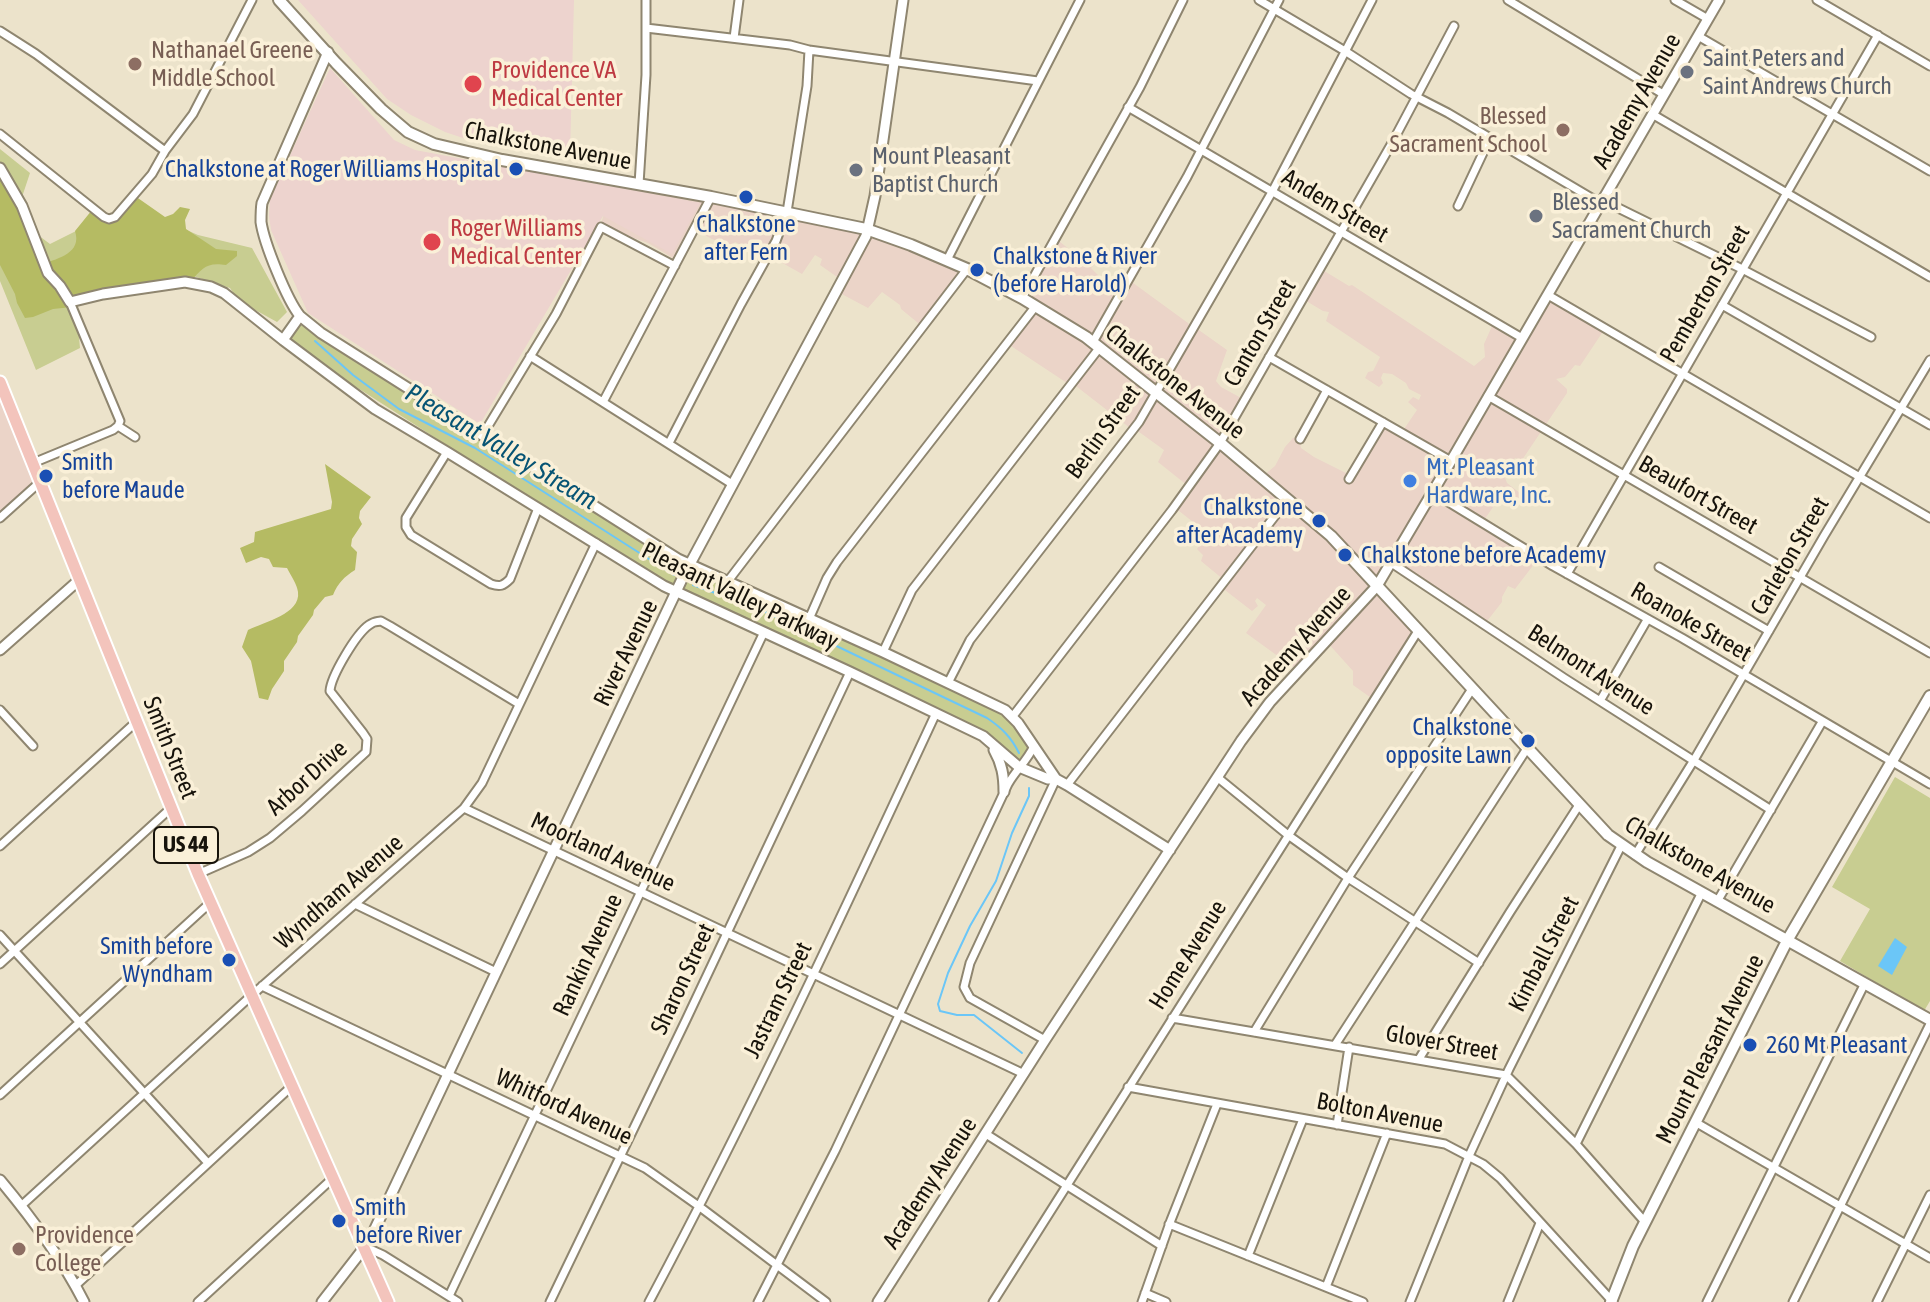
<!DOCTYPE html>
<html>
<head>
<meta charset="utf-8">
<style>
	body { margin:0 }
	canvas { display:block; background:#ece3cb }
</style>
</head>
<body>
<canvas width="1930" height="1302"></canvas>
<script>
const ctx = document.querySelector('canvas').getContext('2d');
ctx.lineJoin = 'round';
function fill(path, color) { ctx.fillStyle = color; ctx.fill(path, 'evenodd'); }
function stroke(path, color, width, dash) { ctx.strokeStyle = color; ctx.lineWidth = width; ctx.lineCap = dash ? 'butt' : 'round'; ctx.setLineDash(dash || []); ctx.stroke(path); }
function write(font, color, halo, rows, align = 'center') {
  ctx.font = font + ' "Asap Condensed",sans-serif'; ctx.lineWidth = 7; ctx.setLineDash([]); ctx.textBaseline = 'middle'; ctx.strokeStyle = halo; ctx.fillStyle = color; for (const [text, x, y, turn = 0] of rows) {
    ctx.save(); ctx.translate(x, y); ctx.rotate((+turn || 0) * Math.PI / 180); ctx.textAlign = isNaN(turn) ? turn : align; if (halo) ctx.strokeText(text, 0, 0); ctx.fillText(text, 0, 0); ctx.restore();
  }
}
fill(new Path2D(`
	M617 177 869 226 967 267 923 327 901 309 900 305 882 292 868 308 836 291 840 279 820 265 822 259 815 255 802 274 770 256 765 257 735 242 732 246 712 239 695 230 676 260 648 243 619 233 599 229Z
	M1055 238 1074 253 1079 249 1089 257 1095 264 1091 268 1103 280 1121 291 1129 280 1188 323 1192 330 1196 328 1227 350 1216 381 1221 387 1243 399 1220 441 1263 476 1275 466 1285 447 1293 438H1299L1301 448 1314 457 1350 475 1382 423 1402 432 1417 410 1408 402 1413 397 1419 400 1421 395 1409 389 1406 383 1392 374 1383 373 1381 378 1383 383 1379 387 1365 378 1368 372 1373 371 1380 357 1326 321 1329 312 1323 311 1303 299 1321 269 1349 286 1352 285 1474 366 1485 357 1484 344 1493 324 1519 338 1546 296 1604 330 1580 366 1575 365 1565 377 1556 379 1567 389V393L1522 460 1515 458 1504 475 1507 483 1525 497 1521 500 1514 499 1500 489V497L1482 523 1538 559 1515 589 1508 586 1502 597V602L1484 625 1395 566 1377 585 1418 629 1374 700 1353 685V671L1326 641 1297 670 1246 633 1266 605 1257 598 1255 601 1258 606 1252 611 1221 587 1224 580 1201 561 1203 555 1197 549 1203 540 1199 535 1202 529 1174 507 1188 486 1158 462 1164 450 1135 429 1130 428 1072 383 1070 385 1008 344 1034 307 1023 296Z
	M0 395 40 477 0 516Z`), '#ebd4c8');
fill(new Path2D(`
	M298 0H574L570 156 472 141 445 132 411 115 387 99Z
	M330 68 394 140 415 150 700 203 672 254 603 216 480 424 308 313 271 230 269 216 270 199Z`), '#edd3ce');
fill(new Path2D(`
	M0 149 30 173 20 203 30 229 50 244 86 226 166 221 198 235 252 248 287 312 277 322 239 301 230 288 187 274 75 295 80 348 36 370 0 281Z
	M305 321 690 564 1013 716 1034 746 1019 767 994 740 677 593 283 340Z
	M1895 777 1930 798V1001L1924 1011 1840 961 1870 909 1832 887Z`), '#c8cd91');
fill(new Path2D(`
	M0 170 21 206 43 264C59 258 82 253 75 231L92 210 112 218 135 196 165 217 173 214 180 207 190 209 185 220 186 229 216 249 237 251V256L226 265C206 262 203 268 190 282L72 302V307L53 309 33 317 25 318 17 303 15 294 0 265Z
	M325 464 371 497 360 511 359 518 362 524 352 539 351 546 357 552 355 570C344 577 338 583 333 595L325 597 314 610 313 615 298 636 297 642 284 661V671L272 689 268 700 259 698 251 661 242 647 248 630C264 622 301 614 298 592 297 584 291 576 287 568L273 567 269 559 261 557 246 563 240 548 254 542 255 532 331 509 332 502Z`), '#b5bb63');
fill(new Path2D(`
	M1895 938 1907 947 1892 975 1878 966Z`), '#6bc6f7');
stroke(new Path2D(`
	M315 341 353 375 399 409 475 448 674 575
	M693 585 757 608 987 718C1002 728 1011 737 1019 753
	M1022 1053 974 1015H957L940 1011 938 1004 948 973 970 926 996 881 1012 833 1029 796V788`), '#6bc6f7', 2);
const minor = new Path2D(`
	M1259 0 1345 51 1411 94 1448 113 1600 203
	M1508 0 1663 94
	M1675 0 1708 19
	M1817 0 1930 66
	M646 28 790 45 809 50 1038 81
	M0 31 36 54 165 151
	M1698 36 1930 171
	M734 38 739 0
	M1128 107 1522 338
	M1652 114 1930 277
	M0 134 104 217 109 219 115 217 152 174 165 151 193 114 252 0
	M639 184 646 75V0
	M1602 200 1742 269 1871 337
	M1458 206 1490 138
	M947 260 1080 0
	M1548 295 1930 518
	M1022 298 1140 87 1183 0
	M70 302 120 421 118 426
	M1722 305 1930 425
	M1093 342 1187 177 1279 0
	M530 356 732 484
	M1269 357 1451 461
	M1488 396 1930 653
	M603 402 711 197
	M118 426 135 437
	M482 436 556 314 601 227 675 266
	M1300 439 1327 390
	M669 443 741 304 776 241 787 212 807 86 809 50
	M447 452 406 518V527L411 535 491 584C500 587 503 586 510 579L538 508
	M33 463 113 430 118 426
	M1349 479 1383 422
	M1432 492 1553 566 1682 638 1930 784
	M0 518 40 482
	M1390 562 1564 678 1771 810
	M1659 567 1769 631
	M1567 574 1878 35
	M728 581 967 269
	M809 619 827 578 837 562 1035 307
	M883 652 912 590 1100 347
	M948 683 970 640 1139 422 1272 192 1372 0
	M1600 701 1647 620
	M0 710 33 746
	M1013 716 1172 510 1220 443 1392 143 1454 26
	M1217 777 1288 835 1348 878 1479 963
	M1067 785 1288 499
	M464 808 1024 1074
	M0 846 136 722
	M1635 855 1694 760 1824 536 1930 360
	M198 874 248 852 270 838 302 811 366 752 367 739 363 733 330 691C331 676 356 634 369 625 375 621 374 622 381 621L390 626 519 704
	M1718 900 1822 722
	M355 904 496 972
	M0 935 208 1163
	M0 964 171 808
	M262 986 645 1168 700 1207 826 1302
	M1172 1018 1506 1075 1576 1144 1645 1222
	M1254 1032 1348 878 1472 689
	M1045 1040 970 998 964 987 970 963 1056 779
	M1335 1045 1528 747
	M1419 1059 1510 912 1579 805
	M1128 1087 1445 1144 1483 1164 1500 1178 1613 1302
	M0 1095 211 902
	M1695 1122 1930 1258
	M1337 1125 1349 1047
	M986 1134 1162 1246
	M1576 1144 1702 892
	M21 1206 252 995 464 808 482 783 596 543
	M1169 1224 1363 1302
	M364 1248 372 1250 383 1255 458 1302
	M1248 1256 1303 1119
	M75 1286 292 1086
	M1326 1287 1387 1133
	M1145 1293 1166 1302
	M449 1296 764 632
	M198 1302 333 1178
	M550 1302 686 1020 850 672
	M649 1302C752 1109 844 911 936 713
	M758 1302 835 1151 1008 784C1016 770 1027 761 1034 746
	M993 1302 1418 631
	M1142 1302 1171 1220 1217 1104
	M1410 1302 1469 1156 1509 1069 1621 846
	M1508 1302 1540 1223
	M1707 1302 1865 983
	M1793 1302 1930 1024
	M1877 1302 1930 1195`);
const tertiary = new Path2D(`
	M0 168 22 206 48 273 60 286 70 302 103 294 185 282 211 287 224 293 283 340 375 409 447 452 664 586 850 672 983 736 1019 767 1048 779H1056L1067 785 1170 850
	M300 316 321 333 678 559 883 652 1005 710 1018 723 1056 779
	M283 340 300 316C287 300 264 243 261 222 261 216 261 209 262 203L328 52
	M0 650 79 580
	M994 750C1002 764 1004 776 1004 792
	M0 1180C31 1217 62 1259 84 1302
	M322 1302 364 1248 372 1235 683 577 866 236 875 196 903 0
	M878 1302 1045 1040 1241 741 1270 702 1377 586 1451 461 1719 0`);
const secondary = new Path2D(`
	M279 0 336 63 381 109 408 132 434 144 502 160 711 197 866 229 911 245 967 269 1022 298 1086 337 1224 446 1331 536 1608 835 1647 862 1930 1020
	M1611 1302 1633 1246 1788 939 1930 696`);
const primary = new Path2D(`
	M0 382 198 874 388 1302`);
stroke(minor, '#8f8670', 11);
stroke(tertiary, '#8f8670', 13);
stroke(secondary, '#8f8670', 14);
stroke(primary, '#fff', 15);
stroke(minor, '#fff', 7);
stroke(tertiary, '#fff', 9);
stroke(secondary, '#fff', 10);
stroke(primary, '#f3c4bc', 11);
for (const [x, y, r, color] of [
	[135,64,8,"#8d6e63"],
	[1687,72,8,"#6b7280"],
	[473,84,10,"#e0444e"],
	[1563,130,8,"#8d6e63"],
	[516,169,8,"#1a4fb4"],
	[856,170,8,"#6b7280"],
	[746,197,8,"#1a4fb4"],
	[1536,216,8,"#6b7280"],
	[432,242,10,"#e0444e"],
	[977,270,8,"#1a4fb4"],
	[46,476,8,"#1a4fb4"],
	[1410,481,8,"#3f7fe0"],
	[1319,521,8,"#1a4fb4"],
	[1345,555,8,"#1a4fb4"],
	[1528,741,8,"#1a4fb4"],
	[229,960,8,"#1a4fb4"],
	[1750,1045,8,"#1a4fb4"],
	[339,1221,8,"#1a4fb4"],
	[19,1249,8,"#8d6e63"]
]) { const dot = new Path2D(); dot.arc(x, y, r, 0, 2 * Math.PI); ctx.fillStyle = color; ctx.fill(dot); stroke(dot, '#faf0d8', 3); }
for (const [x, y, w] of [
	[186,845,64]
]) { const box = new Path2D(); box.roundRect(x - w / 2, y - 18, w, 36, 6); ctx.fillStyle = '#faf0d8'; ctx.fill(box); stroke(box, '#17130b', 2); }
write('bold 22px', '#17130b', null, [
	["US 44",186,845]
]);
write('24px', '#785e54', '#faf0d8', [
	["Nathanael Greene",151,50],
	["Middle School",151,78],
	["Blessed",1547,116,"right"],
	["Sacrament School",1547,144,"right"],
	["Providence",35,1235],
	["College",35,1263]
], 'left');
write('24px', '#5b616d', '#faf0d8', [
	["Saint Peters and",1703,58],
	["Saint Andrews Church",1703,86],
	["Mount Pleasant",872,156],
	["Baptist Church",872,184],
	["Blessed",1552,202],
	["Sacrament Church",1552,230]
], 'left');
write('24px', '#be3a42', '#faf0d8', [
	["Providence VA",491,70],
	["Medical Center",491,98],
	["Roger Williams",450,228],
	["Medical Center",450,256]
], 'left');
write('24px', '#17130b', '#faf0d8', [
	["Academy Avenue",1637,101,-60],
	["Chalkstone Avenue",548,146,11],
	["Andem Street",1335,206,31],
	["Pemberton Street",1705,294,-60],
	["Canton Street",1260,333,-60],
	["Chalkstone Avenue",1175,382,38],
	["Berlin Street",1103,432,-54],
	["Beaufort Street",1698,495,30],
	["Carleton Street",1790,556,-60],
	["Pleasant Valley Parkway",740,596,26],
	["Roanoke Street",1691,622,30],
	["Academy Avenue",1296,646,-48],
	["River Avenue",626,653,-64],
	["Belmont Avenue",1591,670,33],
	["Smith Street",170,748,68],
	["Arbor Drive",307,778,-42],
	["Moorland Avenue",603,852,25],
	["Chalkstone Avenue",1700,865,30],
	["Wyndham Avenue",339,892,-41],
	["Kimball Street",1544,954,-63],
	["Rankin Avenue",588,955,-65],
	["Home Avenue",1188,955,-58],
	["Sharon Street",683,979,-65],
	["Jastram Street",778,1000,-64],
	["Glover Street",1442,1043,10],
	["Mount Pleasant Avenue",1710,1049,-63],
	["Whitford Avenue",564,1107,25],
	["Bolton Avenue",1380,1113,11],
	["Academy Avenue",930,1183,-57]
]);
write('24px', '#164399', '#faf0d8', [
	["Chalkstone at Roger Williams Hospital",500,169,"right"],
	["Chalkstone",746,224,"center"],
	["after Fern",746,252,"center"],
	["Chalkstone & River",993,256],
	["(before Harold)",993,284],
	["Smith",62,462],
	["before Maude",62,490],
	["Chalkstone",1303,507,"right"],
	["after Academy",1303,535,"right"],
	["Chalkstone before Academy",1361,555],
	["Chalkstone",1512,727,"right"],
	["opposite Lawn",1512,755,"right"],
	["Smith before",213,946,"right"],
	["Wyndham",213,974,"right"],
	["260 Mt Pleasant",1766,1045],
	["Smith",355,1207],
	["before River",355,1235]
], 'left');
write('24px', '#366cbe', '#faf0d8', [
	["Mt. Pleasant",1426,467],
	["Hardware, Inc.",1426,495]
], 'left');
write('italic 26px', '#075474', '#faf0d8', [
	["Pleasant Valley Stream",501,447,31]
]);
</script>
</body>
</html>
